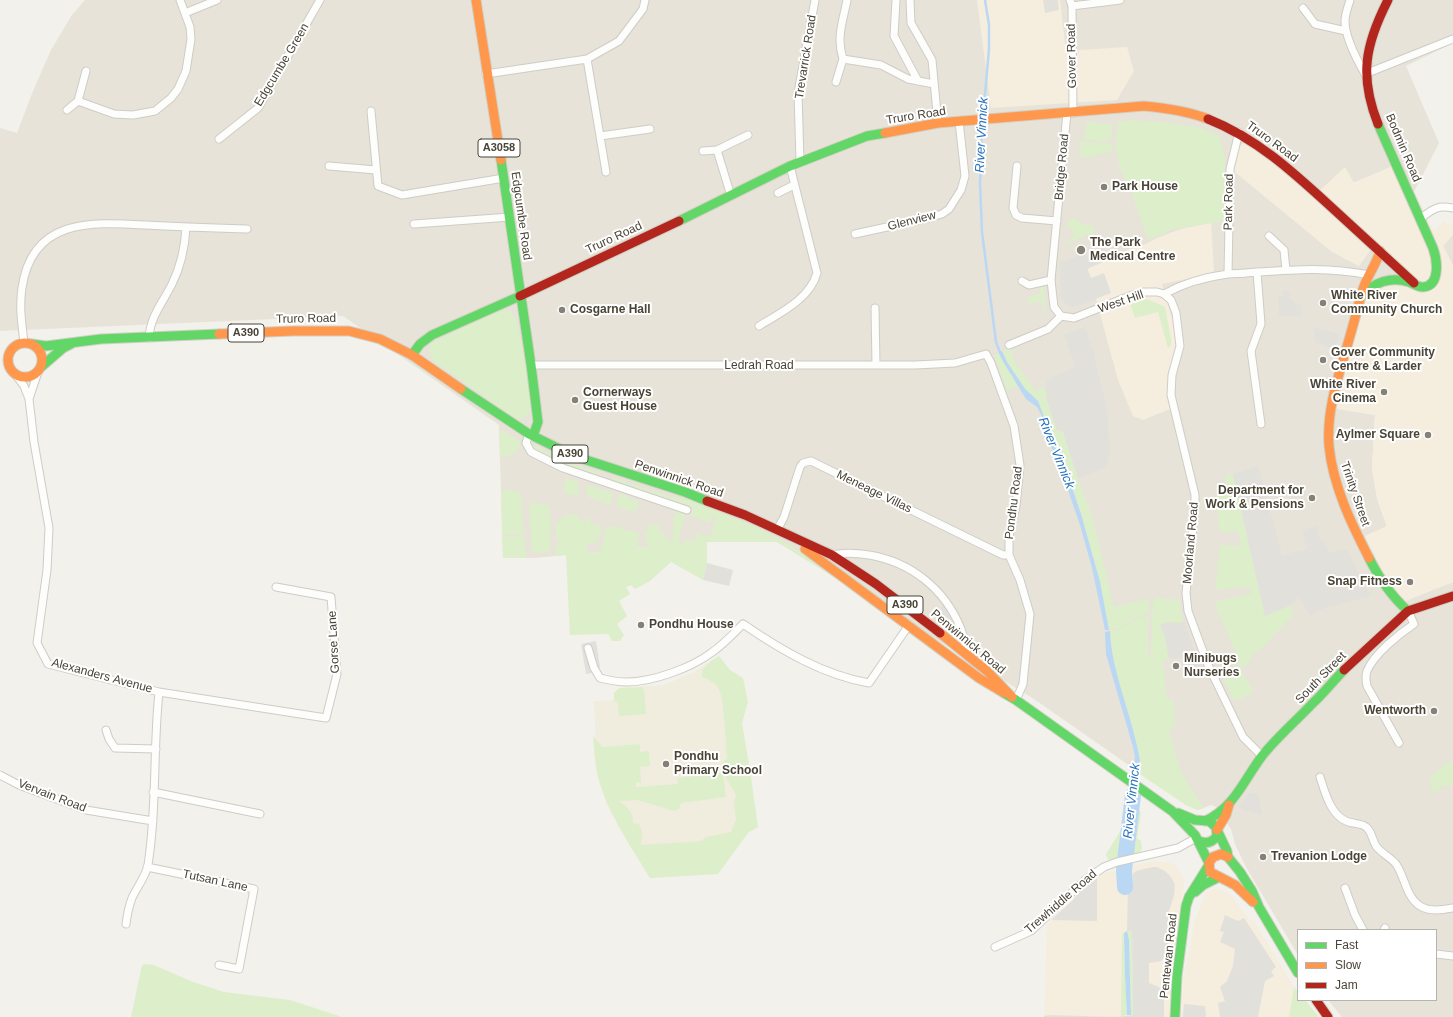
<!DOCTYPE html>
<html>
<head>
<meta charset="utf-8">
<style>
	body { margin:0 }
	#map { position:relative; width:1453px; height:1017px; overflow:hidden; background:#f2f1ec; font-family:Helvetica,sans-serif }
	canvas { display:block }
	.legend { position:absolute; left:1297px; top:929px; width:140px; height:72px; box-sizing:border-box; background:#fff; border:1px solid #b7b4af; margin:0; padding:5px 7px; list-style:none; font-size:12px; color:#4a4436 }
	.legend li { display:flex; align-items:center; gap:8px; height:20px }
	.legend b { width:20px; border:1px solid #b7b4af }
</style>
</head>
<body>
<div id="map">
<canvas width="1453" height="1017"></canvas>
<ul class="legend">
<li><b style="height:5px;background:#63d668"></b>Fast</li>
<li><b style="height:5px;background:#ff974d"></b>Slow</li>
<li><b style="height:5px;background:#b3261e"></b>Jam</li>
</ul>
</div>
<script>
const ctx = document.querySelector('canvas').getContext('2d');
ctx.lineJoin = 'round';
function fill(path, color) { ctx.fillStyle = color; ctx.fill(path, 'evenodd'); }
function stroke(path, color, width, dash) { ctx.strokeStyle = color; ctx.lineWidth = width; ctx.lineCap = dash ? 'butt' : 'round'; ctx.setLineDash(dash || []); ctx.stroke(path); }
function write(font, color, halo, rows, align = 'center') {
  ctx.font = font + ' Helvetica,sans-serif'; ctx.lineWidth = 4; ctx.setLineDash([]); ctx.textBaseline = 'middle'; ctx.strokeStyle = halo; ctx.fillStyle = color; for (const [text, x, y, turn = 0] of rows) {
    ctx.save(); ctx.translate(x, y); ctx.rotate((+turn || 0) * Math.PI / 180); ctx.textAlign = isNaN(turn) ? turn : align; if (halo) ctx.strokeText(text, 0, 0); ctx.fillText(text, 0, 0); ctx.restore();
  }
}
fill(new Path2D(`
	M85 0H1453V43L1406 66 1439 143 1414 192 1400 163 1353 183 1345 168 1313 197 1237 149 1375 244 1414 281 1332 408 1375 415 1372 468 1377 498 1387 527 1365 536 1383 572 1393 588 1405 601 1453 582V1017H1342L1328 1000H1436V930H1298V955L1246 867 1235 844 1231 829 1216 807 1211 805 1198 810 1186 805 1034 699 777 542H707L534 558H503L499 425 343 316 0 331V128L17 133 33 91 51 50 72 15Z
	M1453 234V266L1443 246Z`), '#e7e3d9');
fill(new Path2D(`
	M977 0H1060L1066 51 1127 47 1134 71 1117 100 991 108Z
	M1246 140 1313 197 1345 167 1354 183 1400 163 1434 231 1444 221 1453 226V234L1443 246 1453 266V582L1405 601 1393 588 1383 572 1365 536 1387 526 1377 498 1372 468 1375 415 1332 408 1365 294 1391 282 1409 286 1375 244 1359 266 1332 252 1231 169 1237 149Z
	M1211 223 1214 273 1162 284 1180 346 1168 378 1170 409 1143 420 1133 416 1118 380 1087 266 1130 249 1142 246 1157 238 1181 229Z
	M1154 861 1170 863 1177 866 1184 880 1179 917 1172 1017H1044L1047 926 1051 920 1073 900 1087 882 1095 878 1097 874 1121 870V868Z
	M1215 889 1227 892 1233 897 1249 920 1253 919 1294 987 1289 1017H1181L1184 976 1195 920 1206 892Z`), '#f5eede');
fill(new Path2D(`
	M1097 874V921L1051 920 1073 900 1087 882 1095 878Z`), '#e2e0da');
fill(new Path2D(`
	M711 661 727 699 748 833 718 874 650 878 630 845 607 805 597 772 594 701 614 700V693L619 688 664 685 694 672Z`), '#f0edde');
fill(new Path2D(`
	M1128 120 1162 122 1198 127 1219 136 1225 155 1224 221 1173 229 1148 240 1132 194 1120 169 1115 144 1119 122Z
	M1087 122 1112 124 1111 140 1105 142 1084 139Z
	M1080 141 1111 144 1113 151 1090 157H1079Z
	M1073 218 1087 226 1092 224 1095 232 1067 243V240L1074 237 1072 230 1068 227V221Z
	M1044 286 1046 314 1044 311 1041 301 1029 304 1027 297 1040 294 1038 287Z
	M1147 299 1165 307 1171 339V345L1168 348 1158 312 1135 318 1130 304Z
	M502 309 511 311 516 319 534 405 530 412 522 419 515 418 454 375 433 361 429 351 430 343Z
	M1010 347 1016 364 1036 391 1045 386 1047 400 1057 430H1060L1063 431 1078 479 1092 516 1114 607 1148 599 1149 601V613L1138 617 1121 627 1109 630 1100 582 1081 514 1067 473 1051 436 1038 401 1025 389 1007 362 1002 351H1005V349Z
	M999 352 1006 367 1018 386 1007 390 994 355 997 353 999 354Z
	M499 429 520 440V448L513 454 500 458Z
	M532 444 564 461 602 474 596 475 562 463 534 450 531 446Z
	M1233 474 1265 616 1291 605 1293 615 1264 646 1253 654 1248 664 1240 669 1254 692 1237 701 1233 699 1223 678 1240 663 1214 602 1252 593 1250 587 1215 590 1220 545 1241 546 1238 531 1219 532 1217 492 1229 491 1225 476Z
	M612 477 677 499 678 497C703 506 729 515 753 526 791 543 826 568 860 593L777 542H707V563L703 580 671 562 650 581 635 589 631 585 626 587 630 594 619 601 627 616 617 624 624 635 620 641H612L608 634 570 635 566 555 555 556 556 545H559V541H556V522H560L561 519C566 514 570 514 577 515L582 522 585 521 587 518 592 519 591 524 600 525C602 531 600 538 595 543L587 545 586 553 600 552 606 527 610 528V526L623 528V530L639 532 638 549 648 547 644 531 645 530H648L649 524 660 526 659 532 666 533 665 537 671 541H673V520L676 512 686 515 680 532V544L684 543V540L687 541 688 539 695 542 697 537 694 536 696 533 705 537 706 535 710 537 713 530 712 529 716 518 713 517 709 523 695 517 693 518 691 515 693 507 616 482 611 480Z
	M566 478 578 481V496L563 493Z
	M588 485 613 493 610 505 588 497 586 492Z
	M501 490 518 491 522 495V518L524 535 502 534Z
	M621 494C627 496 631 500 638 501V507L634 511C628 510 620 509 616 504L618 495Z
	M530 501 549 506 551 524 550 552 532 553 529 507H531Z
	M502 536H524L526 558H503Z
	M1155 597 1180 600 1181 616 1184 621C1176 625 1170 621 1160 625L1165 637 1169 659H1163L1167 699H1173L1176 726 1169 729 1181 772 1204 808 1198 810 1186 805 1141 775C1141 763 1138 752 1136 741 1128 706 1111 668 1110 631 1124 630 1133 618 1148 616L1150 618 1148 627V655L1151 654 1153 600Z
	M719 656 730 670 743 678 748 702 742 723 750 770 758 827 748 833 718 874 650 878C630 845 606 811 597 773 595 761 594 748 593 736L603 747 640 744V752L649 751 650 766 640 767 641 783 636 782V787L678 784 677 778 723 773 726 797 681 803 679 809 674 811 638 800 619 801C627 807 633 811 633 823L639 824 642 832 641 845 701 841 706 837 731 832 736 820 734 804 736 795 726 778 721 764 727 758C726 744 724 696 718 687 714 682 707 679 702 677V670L711 661Z
	M642 687 644 690 646 714 619 716 618 704 614 700V693L619 688Z
	M1453 759V785L1439 787V791L1432 792 1430 781 1431 775Z
	M1127 808H1131L1122 858 1109 860 1107 858 1106 854 1121 830Z
	M1133 808H1138L1141 813 1137 838 1141 841 1142 848 1140 852 1128 857Z
	M1127 931H1132L1133 1015H1131L1129 940Z
	M1124 933 1125 976 1127 1015 1121 1016 1122 934Z
	M146 964 154 965 193 982 224 992 290 1000 342 1017H131L142 965Z
	M1294 987 1298 992V1000H1305L1319 1017H1289Z`), '#ddeeca');
fill(new Path2D(`
	M1043 0H1058L1059 10 1045 13Z
	M1104 248 1110 259 1087 269 1091 278 1104 273 1111 293 1078 306 1072 307 1065 304 1060 296V262Z
	M1283 291H1289L1290 299 1296 304 1301 305V315L1279 316 1278 296H1283Z
	M1085 327 1094 353 1097 370 1107 407 1110 453 1106 468 1078 478 1063 432H1061L1060 430 1057 431 1047 400 1045 386 1047 382 1054 376 1075 367 1064 334Z
	M1313 327 1340 334 1334 348 1316 343Z
	M1258 466 1282 555 1307 549 1302 530 1318 526 1317 529 1320 540 1323 539 1329 553 1342 549 1348 551 1362 582 1371 596 1326 607 1310 615 1299 597 1291 605 1265 616 1233 474Z
	M707 563 733 570 729 586 703 580Z
	M946 603 955 618 946 627 934 615Z
	M1184 621 1201 670 1189 675 1187 657 1169 659 1165 637 1160 625 1167 622 1179 623Z
	M596 641 600 667 597 672 586 674 581 644Z
	M1255 793 1259 796 1262 815 1238 808 1248 794Z
	M1153 867H1157L1165 871 1171 877 1175 885 1174 895 1169 911 1168 953 1161 961 1149 963V983L1159 987 1164 996V1017H1044V1016L1049 1015 1116 1017 1133 1015 1132 931H1127L1128 887H1132L1133 874 1136 871Z
	M1225 915 1238 921 1244 918 1276 967 1271 971 1274 976 1265 981 1258 1017H1220L1218 1003 1225 1001 1220 987 1227 981 1233 966 1235 949 1220 942 1224 932 1220 931Z
	M1184 1004 1205 1006 1206 1017H1183Z`), '#e2e0db');
fill(new Path2D(`
	M1002 351 1007 362 1025 389 1038 401 1051 436 1067 473 1081 514 1100 582 1109 630H1105L1092 568 1080 525 1057 458 1042 428 1043 418 1037 407 1026 399 1001 358 999 352Z
	M1110 631C1111 666 1127 704 1135 738 1138 750 1141 762 1141 775L1133 769 1135 757 1133 747 1106 654 1105 632Z
	M1131 808H1133L1128 857 1122 858Z
	M1127 931 1129 940 1131 1015H1127L1125 976 1124 933Z`), '#bad7f3');
stroke(new Path2D(`
	M983 117 989 49V25L985 0
	M982 122 980 184 982 232 996 342 1001 355
	M1136 780 1138 770
	M1133 795 1134 789`), '#bad7f3', 2.5);
stroke(new Path2D(`
	M1125 887 1124 870 1133 795`), '#bad7f3', 16);
const street = new Path2D(`
	M896 0 894 36 918 81
	M910 0 911 23 932 60 938 123
	M1070 0 1072 6 1073 113
	M1350 0C1348 7 1345 14 1345 21 1345 37 1357 60 1365 74L1453 39
	M1072 6 1120 0
	M1303 8 1315 24 1346 31
	M185 13 217 0
	M587 59 606 172
	M843 59C836 38 843 21 847 0
	M486 74 587 59 619 41 643 9 645 0
	M836 82 843 59 881 65 908 79 934 84
	M78 101 114 114 133 115 155 111 171 98 178 89 186 71 191 39 190 27 180 0
	M67 110 78 101 86 71
	M371 111 378 186 402 195 504 178
	M1067 113 1051 280 1054 307 1061 316 1074 318 1135 294 1144 292H1157L1164 294 1171 300 1176 313 1180 346 1172 375 1171 395 1195 495V507L1186 593 1188 611 1208 665 1243 737 1262 756
	M600 136 650 129
	M219 139 258 108 320 0
	M703 151 717 150
	M800 162 798 93 815 0
	M329 166 376 170
	M1017 166 1013 208 1016 215 1022 218 1057 221
	M778 193 794 185
	M731 196 717 150 748 135
	M1421 218C1433 209 1437 205 1453 208
	M414 224 510 217
	M855 234 928 218 942 214 949 209 961 190 965 176 959 121
	M1269 236 1284 250 1286 270
	M1257 272 1261 324 1251 351 1261 424
	M1228 274 1230 169 1239 132
	M1022 281 1029 285 1051 280
	M1164 294C1184 283 1205 277 1228 274 1234 273 1240 274 1246 273 1289 270 1325 266 1369 275
	M875 308 876 365
	M759 326C780 313 810 299 817 273L790 166
	M149 338C150 317 163 302 172 284 181 266 185 248 186 227
	M24 343C22 325 19 307 22 288 32 218 91 222 146 225 180 227 213 228 247 229
	M1009 345 1048 329 1061 316
	M531 365H915L955 363 986 354 991 363 1014 426 1020 465 1016 506 1009 536V555L1020 580 1030 614 1023 684 1016 700
	M15 374 24 386 29 399 34 442 49 528 47 570 37 643 48 664 159 692 326 718 337 674 331 597 276 587
	M29 399 38 372
	M529 434 526 443 531 452 563 468 687 510
	M777 530 784 517 800 467 803 463 811 461 1003 555H1009
	M832 555C844 552 857 553 869 555 911 562 945 589 961 629 964 637 965 645 967 653
	M588 648 594 668 600 678C608 680 618 682 627 682 652 682 691 668 711 653 723 645 733 634 743 624 781 650 823 675 869 683L909 625
	M106 730 109 739 115 748 156 749
	M1399 743 1367 686C1366 681 1365 676 1367 671 1374 654 1399 634 1414 624L1408 611
	M0 775 19 785 86 810 153 821
	M1320 777C1325 792 1330 814 1346 821 1352 824 1361 823 1366 827 1372 831 1372 840 1376 846 1381 853 1390 857 1396 864 1405 877 1406 897 1420 906 1430 912 1442 910 1453 908
	M153 792 260 814
	M147 867 254 889 239 969 219 965
	M1345 888 1355 915 1363 930
	M126 924C127 916 129 906 132 898 137 887 146 876 148 865 157 808 153 749 159 692
	M1384 930 1385 928
	M995 947 1031 931 1085 880 1104 867 1117 862 1178 848 1196 838
	M1436 954 1453 956`);
const fast = new Path2D(`
	M501 160 531 365 538 422 533 436
	M679 221 790 166 867 136 885 133
	M1362 296C1374 282 1391 276 1409 282 1414 284 1418 287 1423 287 1441 286 1437 259 1433 248L1378 124
	M32 344 46 346 101 339 219 334
	M412 355 420 344 432 335 520 296
	M41 367 63 348 71 344
	M461 389 529 434 574 456 685 492 707 501
	M1369 558C1379 578 1391 596 1408 611
	M1004 693 1016 700 1172 811 1195 835 1209 863
	M1178 813 1195 820 1209 821 1216 827 1217 836C1212 843 1206 844 1199 841
	M1205 821C1234 808 1244 780 1262 756 1277 737 1296 721 1313 703 1324 693 1334 680 1344 670
	M1218 832 1227 851 1228 857 1240 872 1252 891 1259 907 1298 973
	M1195 892 1203 885 1219 877
	M1175 1017 1177 976 1186 906 1189 897 1209 865`);
const slow = new Path2D(`
	M476 0 501 160
	M885 133 938 123 1144 106C1166 108 1188 111 1208 119
	M219 334 293 331H349L380 339 412 355 461 389
	M8 360a17 17 0 1 1 34 0a17 17 0 1 1-34 0Z
	M805 549 979 678 1004 693
	M1369 558C1351 523 1333 486 1329 446 1326 408 1340 372 1350 336 1354 322 1358 307 1362 292 1366 277 1376 266 1380 251
	M940 633 987 671 1012 697
	M1217 830 1226 815 1229 805
	M1228 857 1221 854 1213 857 1209 863 1210 872 1235 885 1253 902`);
const jam = new Path2D(`
	M1208 119C1256 138 1292 171 1329 205 1357 231 1386 257 1414 283
	M1378 124C1359 76 1365 45 1388 0
	M520 296 679 221
	M707 501 745 515 832 555 876 584 940 633
	M1344 670 1408 611 1453 596
	M1316 1000 1328 1017`);
stroke(street, '#ceccc6', 9);
stroke(fast, '#d2d0c3', 11);
stroke(slow, '#d2d0c3', 11);
stroke(jam, '#d2d0c3', 11);
stroke(street, '#fdfdfc', 7);
stroke(fast, '#63d668', 9);
stroke(slow, '#ff974d', 9);
stroke(jam, '#b3261e', 9);
for (const [x, y, r, color] of [
	[1104,187,4,"#858176"],
	[1081,250,5,"#858176"],
	[1323,303,4,"#858176"],
	[562,310,4,"#858176"],
	[1323,360,4,"#858176"],
	[1384,392,4,"#858176"],
	[575,400,4,"#858176"],
	[1428,435,4,"#858176"],
	[1312,498,4,"#858176"],
	[1410,582,4,"#858176"],
	[641,625,4,"#858176"],
	[1176,666,4,"#858176"],
	[1434,711,4,"#858176"],
	[666,764,4,"#858176"],
	[1263,857,4,"#858176"]
]) { const dot = new Path2D(); dot.arc(x, y, r, 0, 2 * Math.PI); ctx.fillStyle = color; ctx.fill(dot); stroke(dot, '#fff', 1.5); }
for (const [x, y, w] of [
	[499,148,42],
	[246,333,36],
	[570,454,36],
	[905,605,36]
]) { const box = new Path2D(); box.roundRect(x - w / 2, y - 9, w, 18, 3); ctx.fillStyle = '#fff'; ctx.fill(box); stroke(box, '#4a4436', 1); }
write('bold 11px', '#4a4436', null, [
	["A3058",499,148],
	["A390",246,333],
	["A390",570,454],
	["A390",905,605]
]);
write('12px', '#4a4436', '#fff', [
	["Gover Road",1072,56,-91],
	["Trevarrick Road",806,57,-81],
	["Edgcumbe Green",282,65,-59],
	["Truro Road",916,116,-9],
	["Truro Road",1272,142,36],
	["Bodmin Road",1403,148,67],
	["Bridge Road",1062,167,-85],
	["Park Road",1229,202,-89],
	["Edgcumbe Road",521,216,82],
	["Glenview",912,221,-14],
	["Truro Road",614,238,-25],
	["West Hill",1121,302,-19],
	["Truro Road",306,319,-1],
	["Ledrah Road",759,366],
	["Penwinnick Road",679,479,19],
	["Meneage Villas",874,492,26],
	["Trinity Street",1355,494,71],
	["Pondhu Road",1014,503,-83],
	["Moorland Road",1191,543,-85],
	["Gorse Lane",334,642,-93],
	["Penwinnick Road",968,642,40],
	["Alexanders Avenue",102,676,15],
	["South Street",1321,678,-46],
	["Vervain Road",52,796,21],
	["Tutsan Lane",215,881,12],
	["Trewhiddle Road",1061,902,-41],
	["Pentewan Road",1169,956,-84]
]);
write('bold 12px', '#4a4436', '#fff', [
	["Park House",1112,187],
	["The Park",1090,243],
	["Medical Centre",1090,257],
	["White River",1331,296],
	["Community Church",1331,310],
	["Cosgarne Hall",570,310],
	["Gover Community",1331,353],
	["Centre & Larder",1331,367],
	["White River",1376,385,"right"],
	["Cinema",1376,399,"right"],
	["Cornerways",583,393],
	["Guest House",583,407],
	["Aylmer Square",1420,435,"right"],
	["Department for",1304,491,"right"],
	["Work & Pensions",1304,505,"right"],
	["Snap Fitness",1402,582,"right"],
	["Pondhu House",649,625],
	["Minibugs",1184,659],
	["Nurseries",1184,673],
	["Wentworth",1426,711,"right"],
	["Pondhu",674,757],
	["Primary School",674,771],
	["Trevanion Lodge",1271,857]
], 'left');
write('italic 13px', '#2772bf', '#fff', [
	["River Vinnick",982,135,-87],
	["River Vinnick",1056,453,68],
	["River Vinnick",1132,801,-84]
]);
</script>
</body>
</html>
